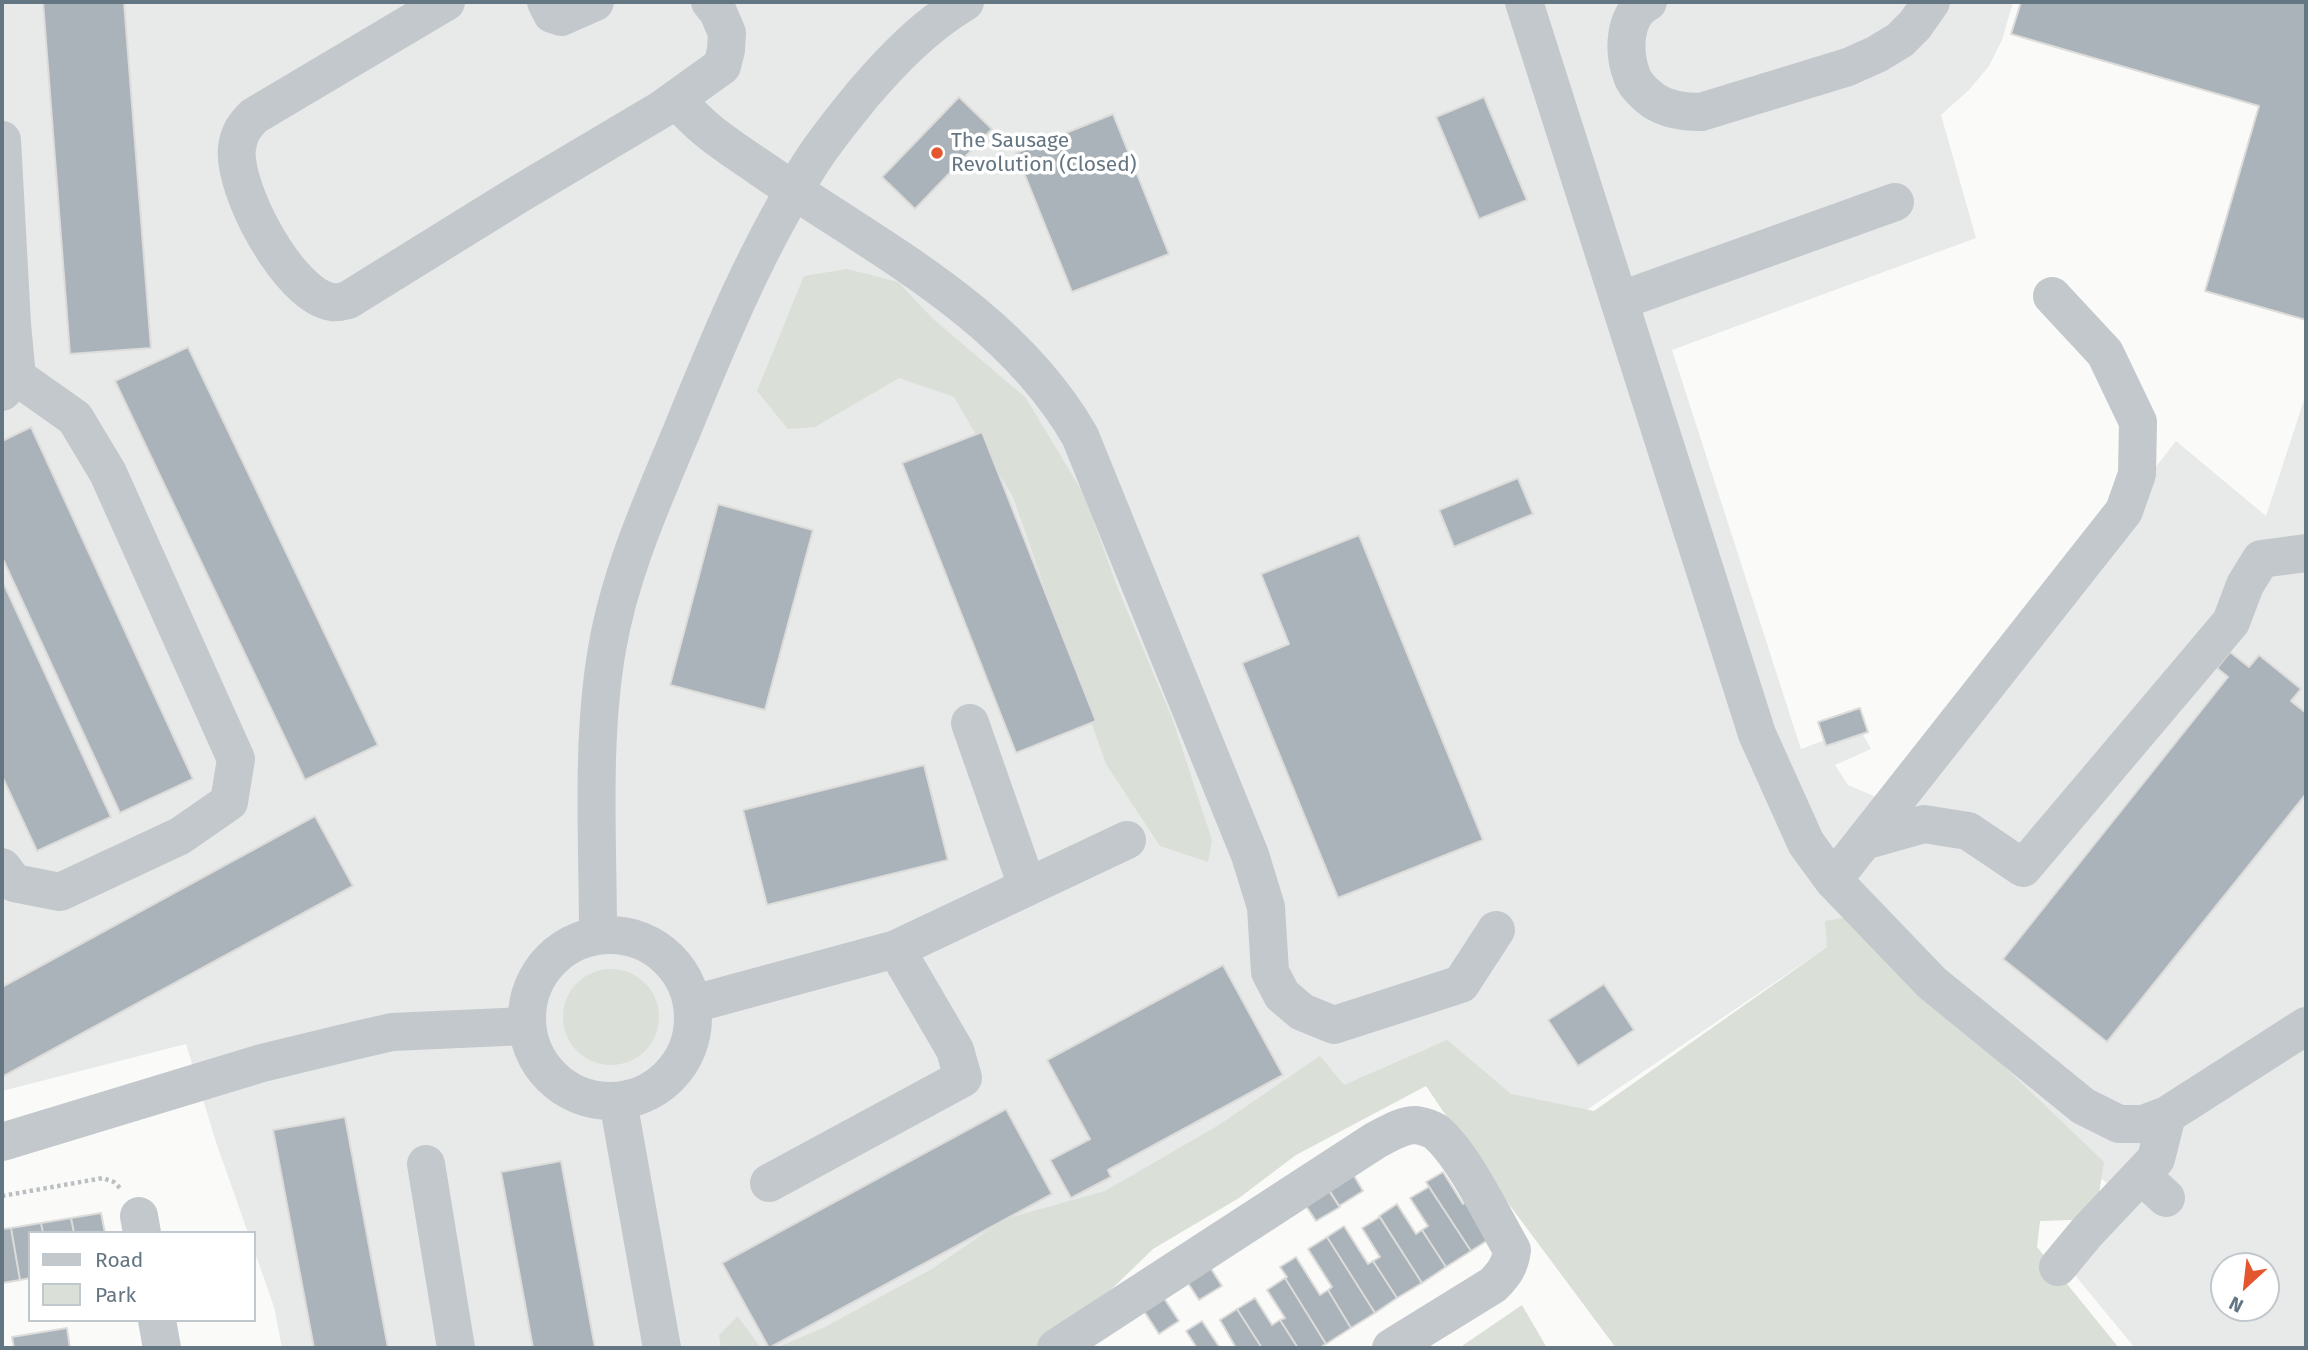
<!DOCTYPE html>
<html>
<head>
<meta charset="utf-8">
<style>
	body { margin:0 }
	#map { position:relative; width:2308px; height:1350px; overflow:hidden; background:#fafaf8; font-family:"Fira Sans",sans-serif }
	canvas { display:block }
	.frame { position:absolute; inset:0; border:4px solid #657683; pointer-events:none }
	.legend { position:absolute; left:28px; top:1231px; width:228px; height:91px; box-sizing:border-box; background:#fff; border:2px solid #c1c8cd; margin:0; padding:9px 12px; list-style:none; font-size:21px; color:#657683 }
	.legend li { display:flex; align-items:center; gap:14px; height:35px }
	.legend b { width:35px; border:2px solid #c1c8cd }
	.north { position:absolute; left:2210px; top:1252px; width:70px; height:70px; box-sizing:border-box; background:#fff; border:2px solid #c1c8cd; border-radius:50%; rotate:207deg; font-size:19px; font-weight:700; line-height:28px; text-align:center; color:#657683 }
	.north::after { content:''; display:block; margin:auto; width:24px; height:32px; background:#e4572e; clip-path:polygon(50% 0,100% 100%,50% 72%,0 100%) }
</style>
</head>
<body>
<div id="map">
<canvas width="2308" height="1350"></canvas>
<div class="frame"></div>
<ul class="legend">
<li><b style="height:9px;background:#c3c8cc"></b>Road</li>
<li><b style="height:19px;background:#dadfd7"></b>Park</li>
</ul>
<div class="north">N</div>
</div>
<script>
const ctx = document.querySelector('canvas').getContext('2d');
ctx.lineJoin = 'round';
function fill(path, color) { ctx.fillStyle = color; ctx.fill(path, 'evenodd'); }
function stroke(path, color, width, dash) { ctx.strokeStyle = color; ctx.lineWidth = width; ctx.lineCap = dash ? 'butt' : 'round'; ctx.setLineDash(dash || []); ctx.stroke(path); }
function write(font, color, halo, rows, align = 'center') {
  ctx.font = font + ' "Fira Sans",sans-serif'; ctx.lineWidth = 7; ctx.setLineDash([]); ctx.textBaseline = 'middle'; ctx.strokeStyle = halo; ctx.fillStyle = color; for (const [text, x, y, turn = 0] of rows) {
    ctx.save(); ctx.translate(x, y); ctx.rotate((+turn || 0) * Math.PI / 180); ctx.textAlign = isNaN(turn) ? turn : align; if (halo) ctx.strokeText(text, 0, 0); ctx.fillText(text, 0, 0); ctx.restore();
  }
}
fill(new Path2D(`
	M2 2H2013L2002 40 1989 66 1969 90 1941 115 1976 238 1672 350 1801 749 1859 727 1871 749 1835 765 1848 785 1874 796 1897 792 1919 771 2176 441 2266 516 2306 394V1346L2303 1348H2135L2064 1262 2128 1199 1917 1039 1827 947 1529 1149 1457 1049 809 1348H282L274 1307 254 1250V1233H248L216 1142 186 1044 2 1091ZM2224 1266H2266V1308H2224Z`), '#e8e9e9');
fill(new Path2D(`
	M847 269 898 282 933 319 1026 398 1084 495 1118 589 1172 718 1212 840 1208 862 1160 846 1106 764 1013 497 954 397 899 378 815 427 788 429 757 391 804 276Z
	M1848 917 2104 1162 2095 1219 2040 1221 2037 1247 2119 1348H1616L1476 1160 1426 1086 1296 1155 1239 1198 1153 1249 1053 1346 1048 1348H776L823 1328 932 1269 1005 1219 1105 1191 1219 1125 1320 1056 1344 1085 1447 1040 1511 1094 1594 1111 1827 947 1825 921Z
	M563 1017a48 48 0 1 1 96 0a48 48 0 1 1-96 0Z
	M1522 1305 1547 1348H1459Z
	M737 1317H738L761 1348H721L719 1335Z`), '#dadfd7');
const building = new Path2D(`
	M43 2H124L151 348 70 354Z
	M2021 2H2306V320L2205 291 2259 106 2011 34Z
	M959 97 992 129 915 209 882 177Z
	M1484 97 1527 200 1479 219 1436 117Z
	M1113 114 1169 254 1072 292 1016 153Z
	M188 347 378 745 305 780 115 381Z
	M31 427 193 779 120 813 2 557V441Z
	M982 432 1096 721 1016 753 902 463Z
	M1518 478 1533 514 1454 547 1439 510Z
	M718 504 813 530 765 710 670 685Z
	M1359 535 1483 840 1338 898 1242 663 1289 644 1261 574Z
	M2 580 111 817 37 851 2 776Z
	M2230 652 2249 667 2259 655 2301 689 2291 701 2306 713V794L2107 1042 2003 959 2228 677 2217 668Z
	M1860 708 1868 732 1826 746 1818 722Z
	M924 765 948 860 767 905 743 810Z
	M315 816 353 886 2 1077V987Z
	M1223 965 1283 1075 1108 1170 1111 1177 1071 1198 1050 1160 1090 1139 1047 1060Z
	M1604 984 1634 1030 1578 1066 1548 1020Z
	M1006 1109 1052 1194 769 1348 722 1263Z
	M345 1117 388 1348H314L273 1130Z
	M561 1161 595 1348H533L501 1172Z
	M1347 1164 1363 1191 1339 1206 1322 1180Z
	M1443 1172 1463 1204 1471 1199 1494 1236 1471 1251 1426 1182Z
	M1322 1179 1340 1207 1316 1221 1298 1194Z
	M1429 1187 1471 1251 1446 1267 1422 1230 1428 1226 1410 1198Z
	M1397 1204 1416 1234 1422 1230 1446 1267 1422 1283 1379 1216Z
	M101 1213 105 1233H74L71 1218Z
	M1380 1217 1422 1283 1397 1298 1373 1261 1380 1257 1362 1228Z
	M71 1218 74 1233H43L41 1223Z
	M41 1223 43 1233H30V1278L20 1280 11 1228Z
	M1344 1226 1368 1264 1373 1261 1397 1298 1375 1313 1327 1237Z
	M11 1228 20 1280 2 1283V1229Z
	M1327 1237 1375 1313 1351 1328 1328 1290 1332 1287 1308 1249Z
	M1203 1256 1222 1286 1199 1300 1180 1271Z
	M1296 1257 1320 1295 1328 1290 1351 1328 1326 1344 1285 1278 1287 1277 1280 1267Z
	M1285 1278 1326 1344 1319 1348H1298L1280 1320 1285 1318 1267 1290Z
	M1156 1286 1179 1321 1159 1334 1136 1299Z
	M1255 1298 1272 1325 1280 1320 1298 1348H1262L1237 1309Z
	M1237 1309 1262 1348H1236L1220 1320Z
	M1202 1321 1220 1348H1197L1186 1331Z
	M67 1328 70 1348H14L12 1337Z`);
fill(building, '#aab3b9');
stroke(building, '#dcdcda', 2);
stroke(new Path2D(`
	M2 1196 103 1178 114 1182 120 1188`), '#bbbfc2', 4.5, [3.5, 3.5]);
stroke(new Path2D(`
	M446 2 254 116C244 126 239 133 237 148 232 188 289 296 332 302 337 303 344 301 348 300L519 194 662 109 722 66 726 50 727 33 718 12 710 2
	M546 2 552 14 561 17 595 2
	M1524 2 1757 734 1806 843 1833 880 1932 983 2083 1106 2119 1124H2143L2167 1115 2306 1026
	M1648 2C1623 14 1623 53 1632 76 1635 85 1646 95 1654 101 1668 110 1684 112 1701 112L1848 67 1877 54 1900 40 1915 25 1931 2
	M676 100C687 111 698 123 711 133 726 145 743 156 759 167 873 246 1008 311 1080 436L1250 855 1266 907 1270 972 1282 995 1302 1012 1334 1025 1461 984 1496 930
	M2 140 12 324 17 377 2 392
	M1619 301 1895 202
	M970 723 1027 886
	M1864 841 1924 824 1968 831 2023 868 2231 622 2245 585 2261 559 2306 553
	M2 867 14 883 60 892 180 836 229 802 236 759 108 473 75 418 17 377
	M1833 880 2124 511 2137 474 2138 422 2105 353 2052 296
	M598 934C598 840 591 742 607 649 620 572 653 500 683 428 720 337 758 245 812 161 827 138 845 116 863 94 893 59 925 26 965 2
	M527 1018a83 83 0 1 1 166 0a83 83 0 1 1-166 0Z
	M693 1004 896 949 1127 840
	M618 1101 662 1348
	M2 1142 262 1063 357 1040 392 1032 526 1026
	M426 1164 456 1348
	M2141 1175 2166 1198
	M769 1183 963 1078 955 1050 896 949
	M139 1216 142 1233
	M2058 1267 2087 1232 2156 1159 2167 1115
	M157 1320 162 1348
	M1056 1348 1376 1140C1388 1134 1401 1125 1416 1125 1422 1126 1432 1129 1436 1132 1463 1154 1494 1219 1512 1250 1510 1266 1504 1274 1493 1285L1391 1348`), '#c3c8cc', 38);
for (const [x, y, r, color] of [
	[937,153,7,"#e4572e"]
]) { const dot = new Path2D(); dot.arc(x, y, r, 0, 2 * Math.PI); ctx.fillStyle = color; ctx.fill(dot); stroke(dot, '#fff', 2.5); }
write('21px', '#657683', '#fff', [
	["The Sausage",951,141],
	["Revolution (Closed)",951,165]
], 'left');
</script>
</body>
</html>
